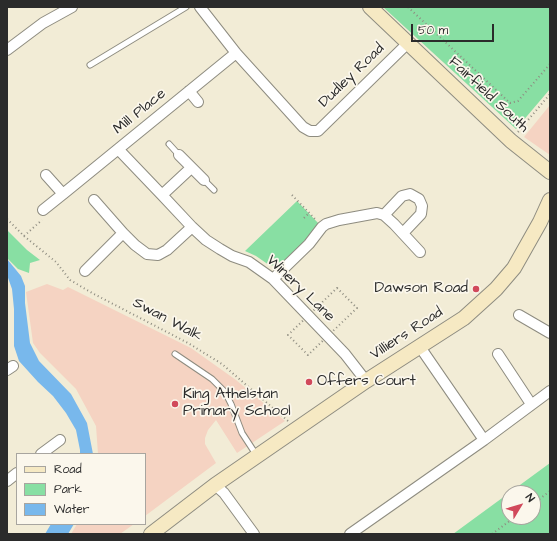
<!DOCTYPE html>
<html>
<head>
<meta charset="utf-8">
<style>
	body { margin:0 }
	#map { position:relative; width:557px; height:541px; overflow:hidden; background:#f2ecd6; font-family:"Architects Daughter",sans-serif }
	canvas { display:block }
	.frame { position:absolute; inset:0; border:8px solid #2b2b2b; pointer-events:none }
	.legend { position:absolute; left:16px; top:453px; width:130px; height:72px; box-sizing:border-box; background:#fbf7ec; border:1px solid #a8a59f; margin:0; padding:5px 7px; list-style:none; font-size:12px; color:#2b2b2b }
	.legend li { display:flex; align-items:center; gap:8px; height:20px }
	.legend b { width:20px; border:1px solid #a8a59f }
	.north { position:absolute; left:501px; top:485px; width:40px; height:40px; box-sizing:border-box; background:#fbf7ec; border:1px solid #a8a59f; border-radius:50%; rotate:52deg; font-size:11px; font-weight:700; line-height:16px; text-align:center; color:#2b2b2b }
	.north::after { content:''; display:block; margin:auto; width:14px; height:18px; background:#d1495b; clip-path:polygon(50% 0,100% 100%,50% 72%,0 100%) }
	.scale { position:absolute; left:411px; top:24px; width:83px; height:18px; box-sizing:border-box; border:2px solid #2b2b2b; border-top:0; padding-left:5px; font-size:12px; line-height:14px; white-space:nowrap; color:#2b2b2b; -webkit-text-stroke:3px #fbf7ec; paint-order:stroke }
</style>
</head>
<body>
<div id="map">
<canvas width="557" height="541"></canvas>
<div class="frame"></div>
<ul class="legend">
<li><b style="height:5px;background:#f6e9c3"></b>Road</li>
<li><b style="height:11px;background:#88dfa3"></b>Park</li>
<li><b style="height:11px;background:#78b8ec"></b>Water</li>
</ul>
<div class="north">N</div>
<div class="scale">50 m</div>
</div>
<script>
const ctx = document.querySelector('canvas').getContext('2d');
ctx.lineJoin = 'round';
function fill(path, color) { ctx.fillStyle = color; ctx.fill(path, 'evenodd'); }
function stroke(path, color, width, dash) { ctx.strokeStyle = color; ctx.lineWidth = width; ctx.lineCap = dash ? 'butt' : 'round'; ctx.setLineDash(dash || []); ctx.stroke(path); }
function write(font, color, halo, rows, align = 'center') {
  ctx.font = font + ' "Architects Daughter",sans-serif'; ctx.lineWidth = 3.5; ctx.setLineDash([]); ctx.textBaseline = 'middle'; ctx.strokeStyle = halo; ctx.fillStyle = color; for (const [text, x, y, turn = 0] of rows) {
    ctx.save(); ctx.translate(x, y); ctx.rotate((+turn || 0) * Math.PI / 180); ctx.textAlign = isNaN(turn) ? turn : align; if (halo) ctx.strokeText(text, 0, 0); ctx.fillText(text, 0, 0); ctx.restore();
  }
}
fill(new Path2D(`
	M550 105V155L524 137Z
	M47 284 63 290 68 287 191 348 236 380 285 421 237 453 216 420 208 430 205 438V444L216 463 145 516V454H98L96 426 76 389 40 353 33 343 26 292Z
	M77 524H134L120 534H71Z`), '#f5d3c2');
fill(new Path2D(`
	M383 7H550V89L516 129Z
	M297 201 319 224 295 252 280 266 269 265 256 256 245 251Z
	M7 230 27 250 40 260 30 263 29 273 18 269 7 258Z
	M550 463V534H453L509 493V517H533V493H509Z`), '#88dfa3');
fill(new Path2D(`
	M7 259 21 276 25 286V303L30 343 39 361 71 394 87 423 93 454H80V450L76 430 66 413 53 396 38 382 19 361 14 346V309L12 289 7 275Z
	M51 524H74L68 534H45Z`), '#78b8ec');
const lane = new Path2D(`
	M90 65 186 7
	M169 144 179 155
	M204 180 214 190
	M175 354 212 379 225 392 231 404 242 433 257 456`);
const street = new Path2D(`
	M200 7 236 53 303 127 310 131H318L408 43
	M7 50 43 23 72 7
	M189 91 198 102
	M118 149 162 195 192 227 206 240 220 249 232 256 249 262 273 279 345 354 366 381
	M179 155 204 180
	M46 175 63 194 236 53
	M162 195 191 168
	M94 200 123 233 135 245 147 254 158 255 167 250 192 227
	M43 210 63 194
	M384 215 402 196 410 194 419 199 422 206 421 214 403 233
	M85 271 123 233
	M273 279 309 244 322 227 326 224 339 220 377 213 384 215 394 224 420 252
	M519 315 550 333
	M498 354 531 404
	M7 370 13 366
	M484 440 550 391
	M41 454 60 440
	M7 481 17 473
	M215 485 224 493 254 534
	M350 534 484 440 420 347`);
const secondary = new Path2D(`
	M370 7 511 141 550 172
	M151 534 215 485 366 381 464 318 496 289 514 268 540 222 550 200`);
stroke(lane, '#8e8c80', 7);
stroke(street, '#8e8c80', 12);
stroke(secondary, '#8e8c80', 16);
stroke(new Path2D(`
	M408 7 510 103 518 101 550 64
	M518 132 550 94
	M292 195 316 220
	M304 218 309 213
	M7 219 24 236 56 262 70 280 94 294 188 343 222 364 288 421
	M24 236 42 220
	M337 288 357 308 308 355 288 335Z
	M550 491V498
	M533 504 550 491
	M492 534 515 517`), '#8e8c80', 2, [1, 3]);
stroke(lane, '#fff', 5);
stroke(street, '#fff', 10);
stroke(secondary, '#f6e9c3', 14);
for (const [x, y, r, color] of [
	[476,289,4,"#d1495b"],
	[309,382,4,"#d1495b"],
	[175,404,4,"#d1495b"]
]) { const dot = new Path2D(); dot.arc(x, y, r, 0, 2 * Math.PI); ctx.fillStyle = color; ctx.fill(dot); stroke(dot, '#fbf7ec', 1.5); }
write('15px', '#2b2b2b', '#fbf7ec', [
	["Dudley Road",352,76,-44],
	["Fairfield South",488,95,43],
	["Mill Place",140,112,-39],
	["Winery Lane",300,289,44],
	["Swan Walk",167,320,28],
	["Villiers Road",407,334,-33]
]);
write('15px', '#2b2b2b', '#fbf7ec', [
	["Dawson Road",468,289,"right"],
	["Offers Court",317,382],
	["King Athelstan",183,395],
	["Primary School",183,412]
], 'left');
</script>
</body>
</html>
